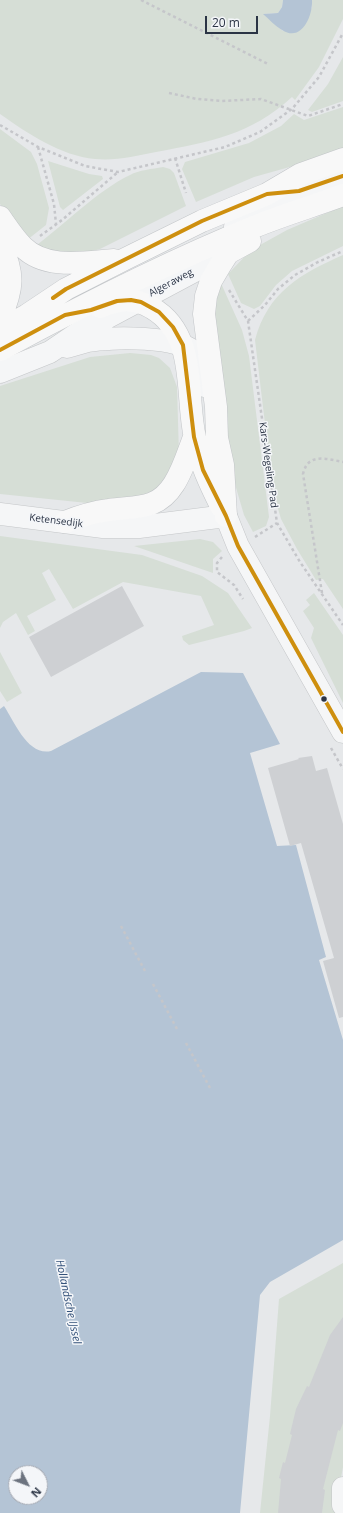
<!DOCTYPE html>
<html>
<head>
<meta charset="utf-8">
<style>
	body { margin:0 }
	#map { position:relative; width:343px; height:1513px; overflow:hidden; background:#e6e8ea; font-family:"Open Sans",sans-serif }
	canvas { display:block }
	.north { position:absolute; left:8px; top:1465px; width:40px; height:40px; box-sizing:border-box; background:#f4f6f9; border:1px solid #a4a8b1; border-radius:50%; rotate:132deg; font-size:11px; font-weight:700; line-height:16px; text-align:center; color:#2b3445 }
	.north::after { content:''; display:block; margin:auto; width:14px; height:18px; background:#6c737f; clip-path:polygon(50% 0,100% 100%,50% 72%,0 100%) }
	.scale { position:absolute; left:205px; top:16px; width:53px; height:18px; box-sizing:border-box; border:2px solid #2b3445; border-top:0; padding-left:5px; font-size:12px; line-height:14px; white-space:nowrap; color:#2b3445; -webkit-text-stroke:3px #f4f6f9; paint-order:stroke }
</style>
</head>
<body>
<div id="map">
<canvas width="343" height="1513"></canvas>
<div class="north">N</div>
<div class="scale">20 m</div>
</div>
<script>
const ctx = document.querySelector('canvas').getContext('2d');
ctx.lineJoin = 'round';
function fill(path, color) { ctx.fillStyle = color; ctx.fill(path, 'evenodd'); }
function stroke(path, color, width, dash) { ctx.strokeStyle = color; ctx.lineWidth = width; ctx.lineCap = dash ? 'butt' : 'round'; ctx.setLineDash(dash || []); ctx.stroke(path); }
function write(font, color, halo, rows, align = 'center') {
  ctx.font = font + ' "Open Sans",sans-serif'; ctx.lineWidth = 3; ctx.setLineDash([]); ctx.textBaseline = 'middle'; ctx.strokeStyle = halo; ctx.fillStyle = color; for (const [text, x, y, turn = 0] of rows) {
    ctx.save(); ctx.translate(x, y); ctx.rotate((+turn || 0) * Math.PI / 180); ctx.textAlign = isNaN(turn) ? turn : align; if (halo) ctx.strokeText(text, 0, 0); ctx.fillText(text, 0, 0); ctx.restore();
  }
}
fill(new Path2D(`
	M0 0H283L282 7 278 13 264 14 283 31 312 8V0H343V19L319 67 295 100 292 97C251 135 209 142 156 152 136 156 116 161 95 159 61 156 27 133 0 114Z
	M343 57V101L312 112 308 110 328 84Z
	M343 107V152L254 177 196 202 182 169 185 162 249 143 281 126 294 114 304 120Z
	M0 129 31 152 37 164 49 208 46 225 27 240 0 204Z
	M48 161 89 174 102 176 103 179 63 210 60 207Z
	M163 167 170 169 174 173 186 206 100 249 78 255 34 247C63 226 98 190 130 175 139 170 152 169 163 167Z
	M343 206V246L292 271 276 285 260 306 254 309 241 303 228 274 251 250 287 230Z
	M343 255V609L323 579 316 580 297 549 281 519 277 505 268 449 255 340C268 292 300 274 343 255Z
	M220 281 242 330 249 356 269 517 266 526 253 532 244 515 232 474 210 321Z
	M130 353 151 355 159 358 170 368 177 387 179 455 161 492 97 504 0 494V386L90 357Z
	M0 536 142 555 202 576 228 593 252 628 244 631 189 645 183 640 182 636 214 625 201 596 123 582 73 609 49 569 42 573 56 600 27 616 35 631 28 635 16 613 3 622 0 628Z
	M200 539 213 542 222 551 213 559V573L134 546Z
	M314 593 343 635V703L311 638 314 628 303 611 310 605 306 600Z
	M0 652 22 693 7 702 0 691Z
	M343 1263V1467L339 1488 341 1513H260L270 1416 279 1299Z`), '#d6ded6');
fill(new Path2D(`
	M283 0H312C313 15 302 43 282 30 275 26 269 19 263 14L278 13 282 7Z
	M201 672 243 673 280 744 250 753 277 846 296 845 326 957 319 960 343 1040V1240L270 1282 260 1295 240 1513H0V709L4 706C15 723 28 756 51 751ZM16 1473H40V1497H16Z`), '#b4c4d5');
fill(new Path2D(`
	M122 586 144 626 51 677 29 637Z
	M312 756 316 771 327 768 343 824V1017L339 1018 323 961 334 958 301 843 290 846 268 768 299 759 298 758Z
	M343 1317V1423L340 1431 338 1430 323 1489 325 1490 322 1513H278L281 1479 279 1478 283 1462 285 1463 292 1435 290 1434 296 1409 307 1386 309 1387 330 1335Z`), '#ced0d3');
const minor = new Path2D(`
	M235 227 299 191 343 176
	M67 347C74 345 81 343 88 341 110 337 182 335 196 354 203 363 200 376 205 386
	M0 372 50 352 78 333 228 253
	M0 514 103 527H139L226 516 238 546 343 732
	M343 1488V1505`);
const major = new Path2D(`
	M0 217C7 227 14 238 23 247 46 270 85 262 114 260
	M0 243C15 274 13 289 0 319
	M100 307C120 299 132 297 152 308 198 335 185 394 195 438 200 463 210 484 221 506
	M0 330 27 315 66 289 125 259 202 221 267 194 301 174 343 159
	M0 350C83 305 167 262 254 227 283 215 314 206 343 195
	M226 516 223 465 217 438 216 407 204 314 206 296 211 281 221 264 228 253 250 241
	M65 522C80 516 93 512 109 510 136 506 157 511 174 484 183 470 188 453 194 437`);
stroke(minor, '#c4c6c8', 23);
stroke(major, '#c2c5c8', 23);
stroke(new Path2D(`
	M141 0 268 64
	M169 93 197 99 221 101 261 99 308 116 343 104
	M0 125 38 147 85 166 118 172 225 147 260 132 292 109 319 77 343 33
	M38 147 54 204 56 224
	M175 158 186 193
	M40 236 62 220 118 172
	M229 290 248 321 277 523 300 562 343 625
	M248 321 265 305 278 289 295 275 318 262 343 251
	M255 537 277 523
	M222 557 217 563V572L234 585 243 599
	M322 593 303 474C308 452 327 459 343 462
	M331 748 343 769
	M121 926 145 971
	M153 984 177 1029
	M186 1043 210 1088`), '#c5c6ca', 2.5, [3, 3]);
stroke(minor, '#f5f6f7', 22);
stroke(major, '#f8f8f8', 22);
stroke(new Path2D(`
	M53 298 66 289 202 221 267 194 299 191 343 176
	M0 350 65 315 91 310 117 301 131 300 141 302 159 312 173 327 183 345 194 437 203 470 226 516 238 546 343 732`), '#ce8f0e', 4);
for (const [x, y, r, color] of [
	[324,699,3.5,"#2b3445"]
]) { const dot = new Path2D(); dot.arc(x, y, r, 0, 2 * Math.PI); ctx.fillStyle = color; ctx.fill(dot); stroke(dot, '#f4f6f9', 1.5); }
write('10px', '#2b3445', '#f4f6f9', [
	["Algeraweg",171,283,-28],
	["Kars-Wegeling Pad",268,465,82],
	["Ketensedijk",56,521,7]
]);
write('italic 11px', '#34527a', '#f4f6f9', [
	["Hollandsche IJssel",68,1302,78]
]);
</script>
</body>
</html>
